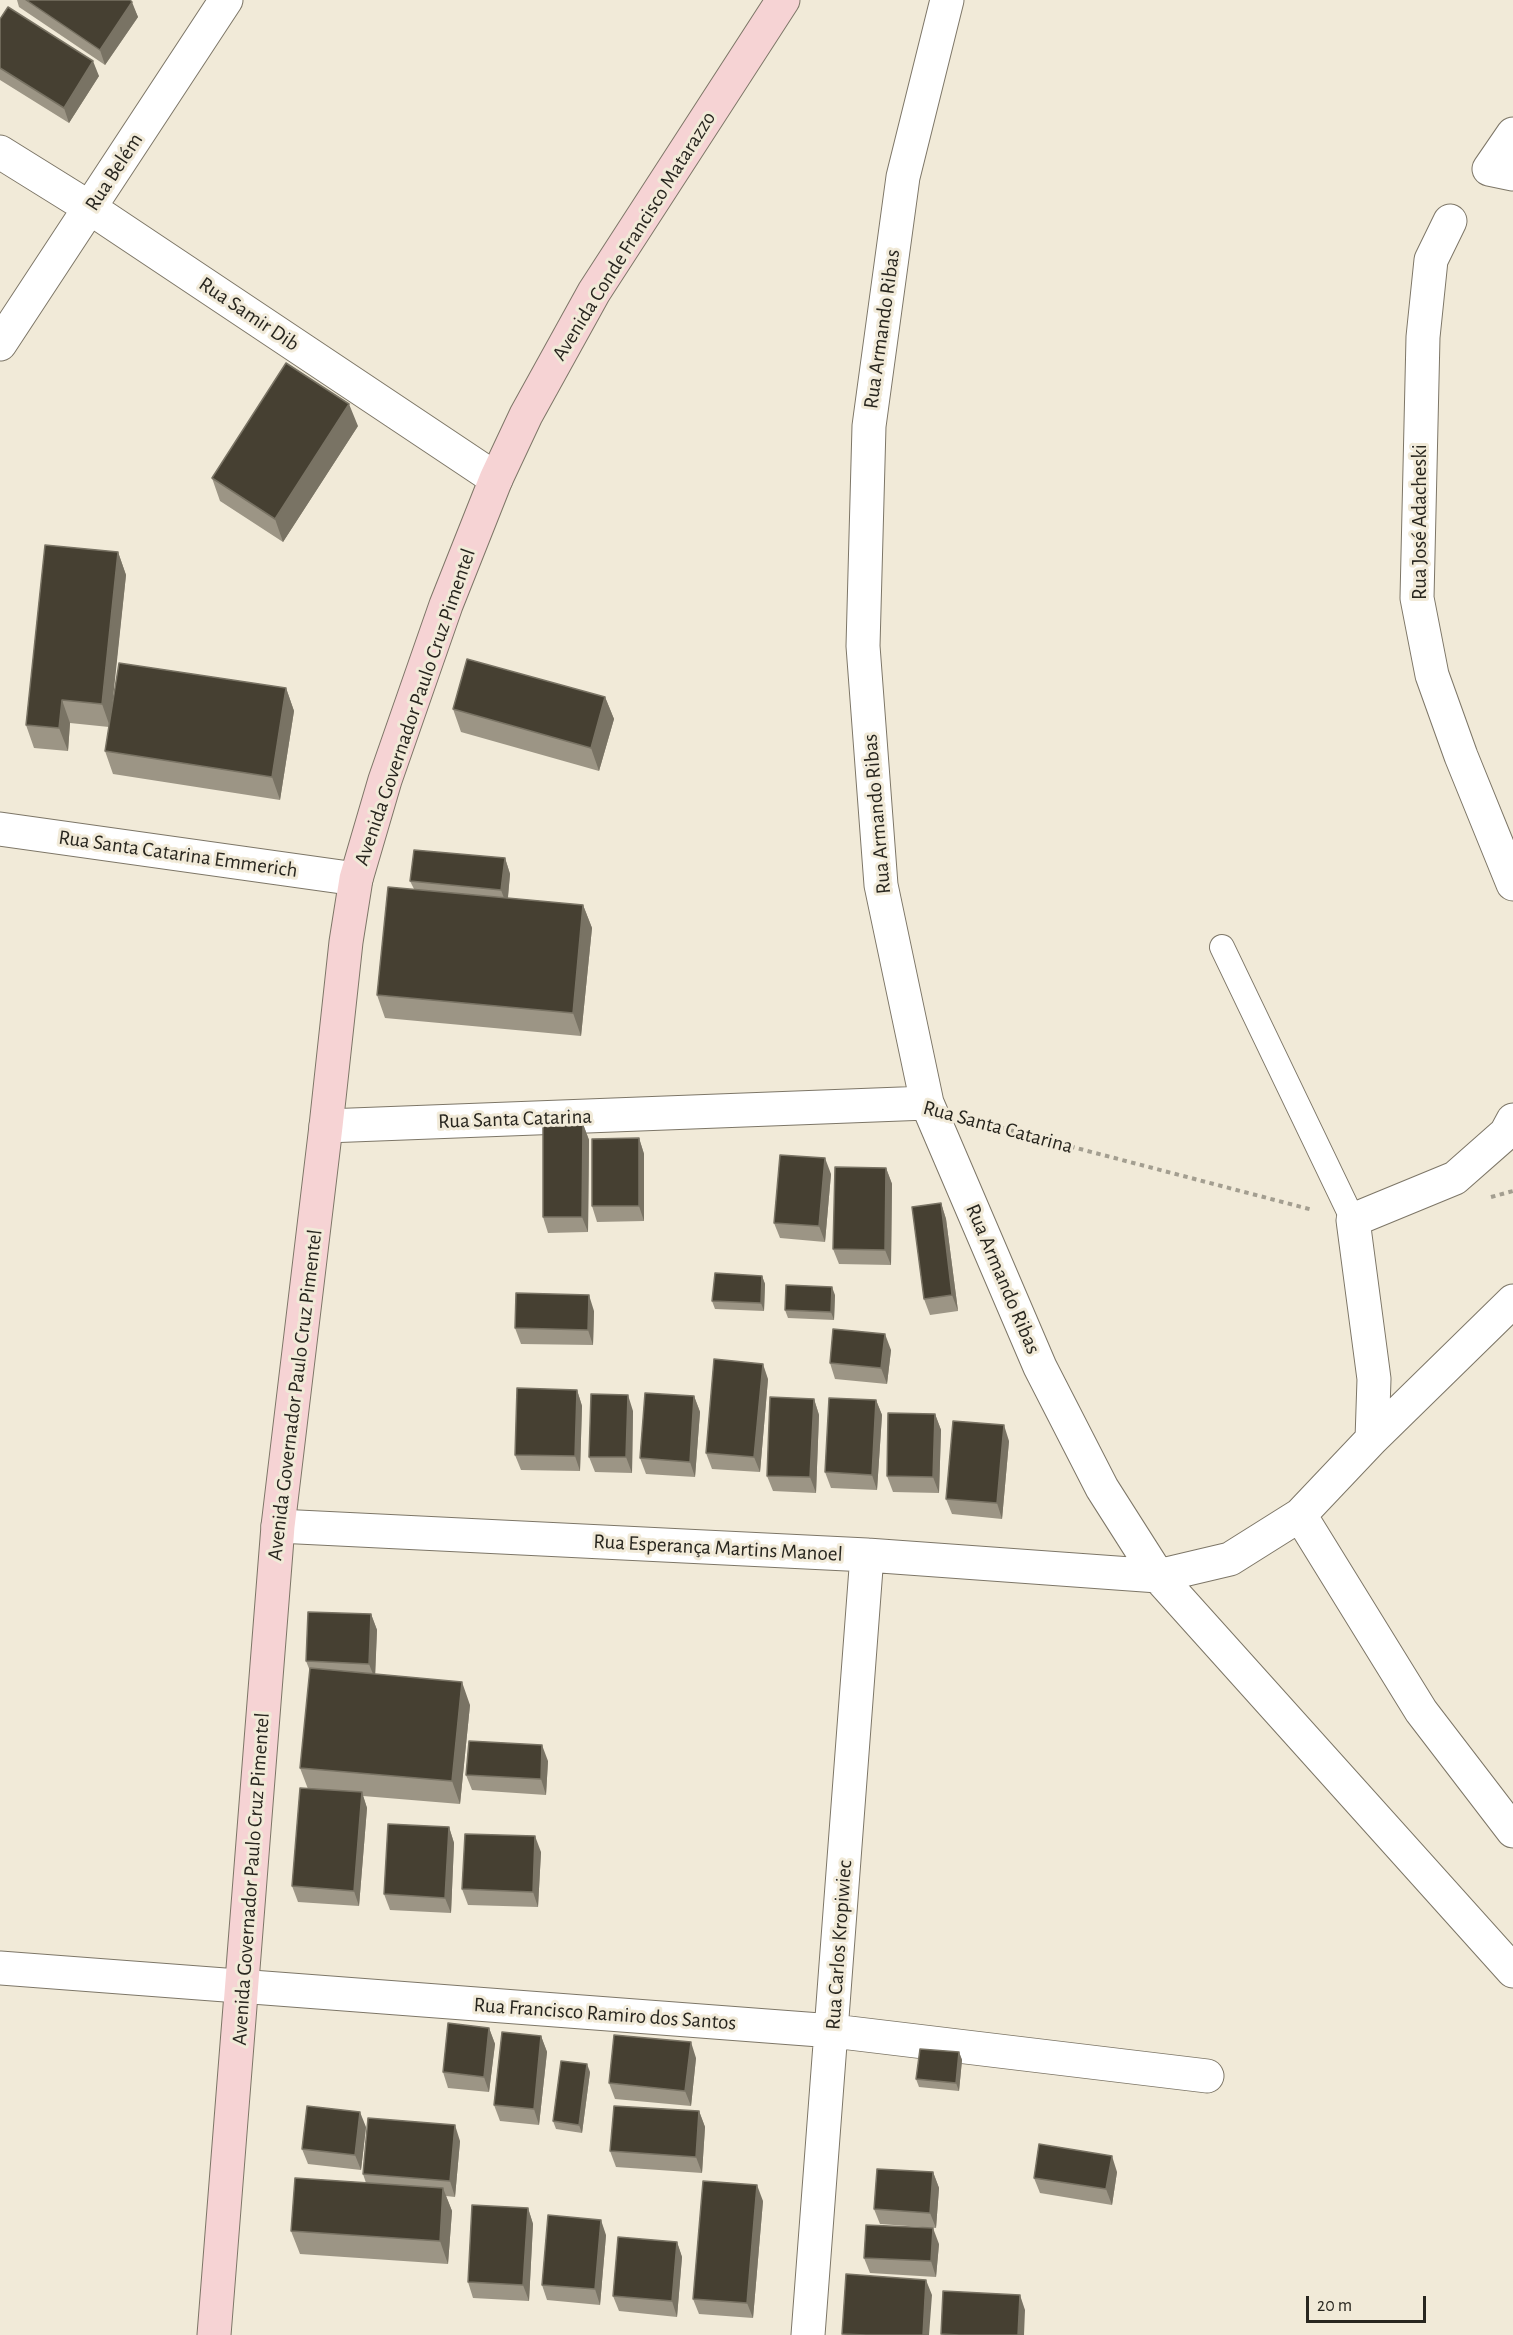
<!DOCTYPE html>
<html>
<head>
<meta charset="utf-8">
<style>
	body { margin:0 }
	#map { position:relative; width:1513px; height:2335px; overflow:hidden; background:#f1ead8; font-family:"Alegreya Sans",sans-serif }
	canvas { display:block }
	.scale { position:absolute; left:1306px; top:2296px; width:120px; height:27px; box-sizing:border-box; border:3px solid #28261f; border-top:0; padding-left:8px; font-size:18px; line-height:21px; white-space:nowrap; color:#28261f; -webkit-text-stroke:4px #f1ead8; paint-order:stroke }
</style>
</head>
<body>
<div id="map">
<canvas width="1513" height="2335"></canvas>
<div class="scale">20 m</div>
</div>
<script>
const ctx = document.querySelector('canvas').getContext('2d');
ctx.lineJoin = 'round';
function stroke(path, color, width, dash) { ctx.strokeStyle = color; ctx.lineWidth = width; ctx.lineCap = dash ? 'butt' : 'round'; ctx.setLineDash(dash || []); ctx.stroke(path); }
function fill(path, color) { ctx.fillStyle = color; ctx.fill(path, 'evenodd'); }
function write(font, color, halo, rows, align = 'center') {
  ctx.font = font + ' "Alegreya Sans",sans-serif'; ctx.lineWidth = 6; ctx.setLineDash([]); ctx.textBaseline = 'middle'; ctx.strokeStyle = halo; ctx.fillStyle = color; for (const [text, x, y, turn = 0] of rows) {
    ctx.save(); ctx.translate(x, y); ctx.rotate((+turn || 0) * Math.PI / 180); ctx.textAlign = isNaN(turn) ? turn : align; if (halo) ctx.strokeText(text, 0, 0); ctx.fillText(text, 0, 0); ctx.restore();
  }
}
const lane = new Path2D(`
	M1222 947 1353 1220`);
const street = new Path2D(`
	M947 0 903 177 869 426 863 646 881 885 927 1103 1040 1367 1102 1488 1158 1576 1513 1971
	M1513 134 1489 169 1513 174
	M0 152 90 208 496 479
	M1450 221 1431 260 1423 337 1417 598 1432 675 1461 756 1513 884
	M0 344 226 0
	M0 829 356 879
	M326 1126 927 1103
	M1372 1439 1374 1379 1353 1220 1455 1178 1506 1133 1513 1120
	M1300 1515 1421 1711 1513 1831
	M278 1526 867 1555 1158 1576 1230 1559 1300 1515 1372 1439 1513 1301
	M0 1968 833 2031 1207 2076
	M808 2335 867 1555`);
const secondary = new Path2D(`
	M214 2335 278 1526 326 1126 346 942 356 879 385 780 446 605 496 479 526 415 594 292 783 0`);
stroke(lane, '#7d7667', 26);
stroke(street, '#7d7667', 35);
stroke(secondary, '#7d7667', 35);
stroke(new Path2D(`
	M975 1119 1019 1133 1313 1210
	M1491 1197 1513 1191`), '#a39e90', 4, [4.5, 4.5]);
stroke(lane, '#fff', 24);
stroke(street, '#fff', 33);
stroke(secondary, '#f6d3d4', 33);
fill(new Path2D(`
	M17 0H130L138 17 105 65 19 7Z
	M0 19 99 76 69 123 0 80Z
	M358 426 283 542 220 501 212 478Z
	M118 552 126 575 112 702 286 688 294 711 280 800 113 774 105 751 109 727 70 723 68 751 34 748 26 725Z
	M605 697 614 719 599 771 461 732 453 709Z
	M505 858 510 874 508 898 583 905 592 928 581 1036 385 1018 377 995 414 889 410 881Z
	M583 1124 589 1140 588 1232 548 1233 543 1217Z
	M639 1138 644 1154V1221L597 1222 592 1206Z
	M886 1168 892 1184 891 1265 839 1264 833 1249Z
	M831 1174 825 1242 780 1238 774 1223Z
	M941 1203 946 1219 958 1311 930 1315 924 1299Z
	M762 1276 765 1284 764 1311 715 1309 712 1301Z
	M835 1295 834 1320 788 1318 785 1310Z
	M594 1311 593 1345 521 1344 515 1328Z
	M891 1350 887 1384 835 1379 830 1363Z
	M768 1379 760 1472 712 1469 706 1453Z
	M577 1390 582 1406 580 1471 521 1470 515 1455Z
	M694 1396 700 1412 695 1477 646 1474 640 1458Z
	M814 1399 819 1415 816 1493 773 1491 767 1476Z
	M876 1400 882 1415 877 1490 831 1488 825 1472Z
	M633 1411 632 1473 595 1472 589 1457Z
	M935 1414 941 1430 939 1493 893 1492 887 1476Z
	M1009 1441 1002 1519 952 1514 946 1499Z
	M371 1614 377 1630 375 1674 470 1705 460 1804 363 1796 367 1808 359 1906 298 1902 292 1886 308 1789 300 1768 310 1671 306 1661Z
	M548 1761 546 1795 472 1790 466 1775Z
	M449 1827 454 1843 451 1913 390 1910 384 1894Z
	M541 1852 538 1907 468 1905 462 1889Z
	M489 2028 495 2044 489 2092 448 2088 443 2072Z
	M541 2036 547 2052 539 2125 500 2121 494 2105Z
	M959 2052 962 2060 959 2091 919 2087 916 2079Z
	M696 2058 691 2106 615 2099 609 2083Z
	M590 2072 582 2133 556 2129 553 2121Z
	M699 2111 705 2127 702 2173 616 2167 610 2151Z
	M366 2127 361 2170 308 2164 302 2149Z
	M460 2141 455 2197 446 2196 452 2211 448 2264 300 2254 291 2231 366 2183 363 2174Z
	M933 2172 939 2188 936 2228 880 2224 874 2209Z
	M1117 2172 1112 2205 1040 2193 1034 2178Z
	M763 2201 753 2318 699 2314 693 2299Z
	M528 2208 533 2224 529 2301 473 2298 468 2282Z
	M606 2235 600 2305 547 2300 542 2285Z
	M677 2242 682 2257 677 2317 619 2311 613 2296Z
	M939 2244 936 2277 870 2273 864 2258Z`), '#9c9585');
fill(new Path2D(`
	M132 2 138 17 105 65 100 50Z
	M93 61 99 76 69 123 64 108Z
	M349 404 358 426 283 542 275 519Z
	M118 552 126 575 110 727 102 704Z
	M286 688 294 711 280 800 272 777Z
	M605 697 614 719 599 771 591 748Z
	M62 700 70 723 68 751 59 728Z
	M505 858 510 874 507 906 501 890Z
	M583 905 592 928 581 1036 573 1013Z
	M583 1124 589 1140 588 1232 582 1217Z
	M639 1138 644 1154V1221L639 1206Z
	M825 1158 831 1174 825 1242 819 1226Z
	M886 1168 892 1184 891 1265 885 1250Z
	M941 1203 946 1219 958 1311 952 1295Z
	M762 1276 765 1284 764 1311 761 1303Z
	M832 1287 835 1295 834 1320 831 1312Z
	M589 1295 594 1311 593 1345 588 1330Z
	M885 1334 891 1350 887 1384 881 1368Z
	M763 1364 768 1379 760 1472 754 1457Z
	M577 1390 582 1406 580 1471 575 1456Z
	M628 1395 633 1411 632 1473 626 1457Z
	M694 1396 700 1412 695 1477 690 1462Z
	M814 1399 819 1415 816 1493 810 1477Z
	M876 1400 882 1415 877 1490 872 1475Z
	M935 1414 941 1430 939 1493 933 1477Z
	M1004 1425 1009 1441 1002 1519 997 1503Z
	M371 1614 377 1630 375 1679 369 1664Z
	M462 1682 470 1705 460 1804 452 1781Z
	M542 1745 548 1761 546 1795 541 1779Z
	M362 1792 367 1808 359 1906 354 1891Z
	M449 1827 454 1843 451 1913 445 1898Z
	M535 1836 541 1852 538 1907 533 1892Z
	M489 2028 495 2044 489 2092 484 2077Z
	M541 2036 547 2052 539 2125 534 2109Z
	M691 2042 696 2058 691 2106 685 2091Z
	M959 2052 962 2060 959 2091 956 2083Z
	M587 2064 590 2072 582 2133 579 2125Z
	M699 2111 705 2127 702 2173 696 2157Z
	M360 2112 366 2127 361 2170 355 2155Z
	M455 2125 460 2141 455 2197 450 2181Z
	M1112 2156 1117 2172 1112 2205 1106 2189Z
	M933 2172 939 2188 936 2228 930 2213Z
	M757 2185 763 2201 753 2318 747 2303Z
	M443 2188 452 2211 448 2264 440 2241Z
	M528 2208 533 2224 529 2301 523 2285Z
	M601 2220 606 2235 600 2305 595 2289Z
	M933 2228 939 2244 936 2277 931 2261Z
	M677 2242 682 2257 677 2317 672 2301Z
	M926 2280 932 2295 929 2335H923Z
	M1020 2295 1025 2310 1024 2335H1018Z`), '#797364');
const building = new Path2D(`
	M26 0H130L132 2 100 50Z
	M8 7 93 61 64 108 0 68V19Z
	M286 363 349 404 275 519 212 478Z
	M45 545 118 552 102 704 62 700 59 728 26 725Z
	M467 659 605 697 591 748 453 709Z
	M119 663 286 688 272 777 105 751Z
	M414 850 505 858 501 890 410 881Z
	M388 887 583 905 573 1013 377 995Z
	M543 1124H583L582 1217H543Z
	M639 1138V1206H592V1139Z
	M780 1155 825 1158 819 1226 774 1223Z
	M835 1167 886 1168 885 1250 833 1249Z
	M941 1203 952 1295 924 1299 912 1207Z
	M715 1273 762 1276 761 1303 712 1301Z
	M786 1285 832 1287 831 1312 785 1310Z
	M516 1293 589 1295 588 1330 515 1328Z
	M833 1329 885 1334 881 1368 830 1363Z
	M714 1359 763 1364 754 1457 706 1453Z
	M517 1388 577 1390 575 1456 515 1455Z
	M645 1393 694 1396 690 1462 640 1458Z
	M591 1394 628 1395 626 1457H589Z
	M770 1397 814 1399 810 1477 767 1476Z
	M829 1398 876 1400 872 1475 825 1472Z
	M888 1413 935 1414 933 1477 887 1476Z
	M953 1421 1004 1425 997 1503 946 1499Z
	M308 1612 371 1614 369 1664 306 1661Z
	M310 1668 462 1682 452 1781 300 1768Z
	M469 1741 542 1745 541 1779 466 1775Z
	M300 1788 362 1792 354 1891 292 1886Z
	M388 1824 449 1827 445 1898 384 1894Z
	M465 1834 535 1836 533 1892 462 1889Z
	M448 2023 489 2028 484 2077 443 2072Z
	M502 2032 541 2036 534 2109 494 2105Z
	M614 2035 691 2042 685 2091 609 2083Z
	M920 2049 959 2052 956 2083 916 2079Z
	M561 2061 587 2064 579 2125 553 2121Z
	M307 2106 360 2112 355 2155 302 2149Z
	M614 2106 699 2111 696 2157 610 2151Z
	M368 2118 455 2125 450 2181 363 2174Z
	M1039 2144 1112 2156 1106 2189 1034 2178Z
	M877 2169 933 2172 930 2213 874 2209Z
	M295 2178 443 2188 440 2241 291 2231Z
	M703 2181 757 2185 747 2303 693 2299Z
	M472 2205 528 2208 523 2285 468 2282Z
	M548 2215 601 2220 595 2289 542 2285Z
	M866 2225 933 2228 931 2261 864 2258Z
	M618 2237 677 2242 672 2301 613 2296Z
	M846 2274 926 2280 923 2335H866L842 2334Z
	M943 2291 1020 2295 1018 2335H959L941 2334Z`);
fill(building, '#464032');
stroke(building, '#797364', 1.5);
write('21px', '#28261f', '#f1ead8', [
	["Rua Belém",114,172,-57],
	["Avenida Conde Francisco Matarazzo",634,236,-58],
	["Rua Samir Dib",249,314,34],
	["Rua Armando Ribas",882,329,-82],
	["Rua José Adacheski",1420,522,-90],
	["Avenida Governador Paulo Cruz Pimentel",415,707,-71],
	["Rua Armando Ribas",877,814,-95],
	["Rua Santa Catarina Emmerich",178,854,8],
	["Rua Santa Catarina",515,1119,-2],
	["Rua Santa Catarina",998,1127,15],
	["Rua Armando Ribas",1003,1279,67],
	["Avenida Governador Paulo Cruz Pimentel",295,1395,-83],
	["Rua Esperança Martins Manoel",718,1548,3],
	["Avenida Governador Paulo Cruz Pimentel",251,1879,-86],
	["Rua Carlos Kropiwiec",839,1945,-86],
	["Rua Francisco Ramiro dos Santos",605,2014,4]
]);
</script>
</body>
</html>
